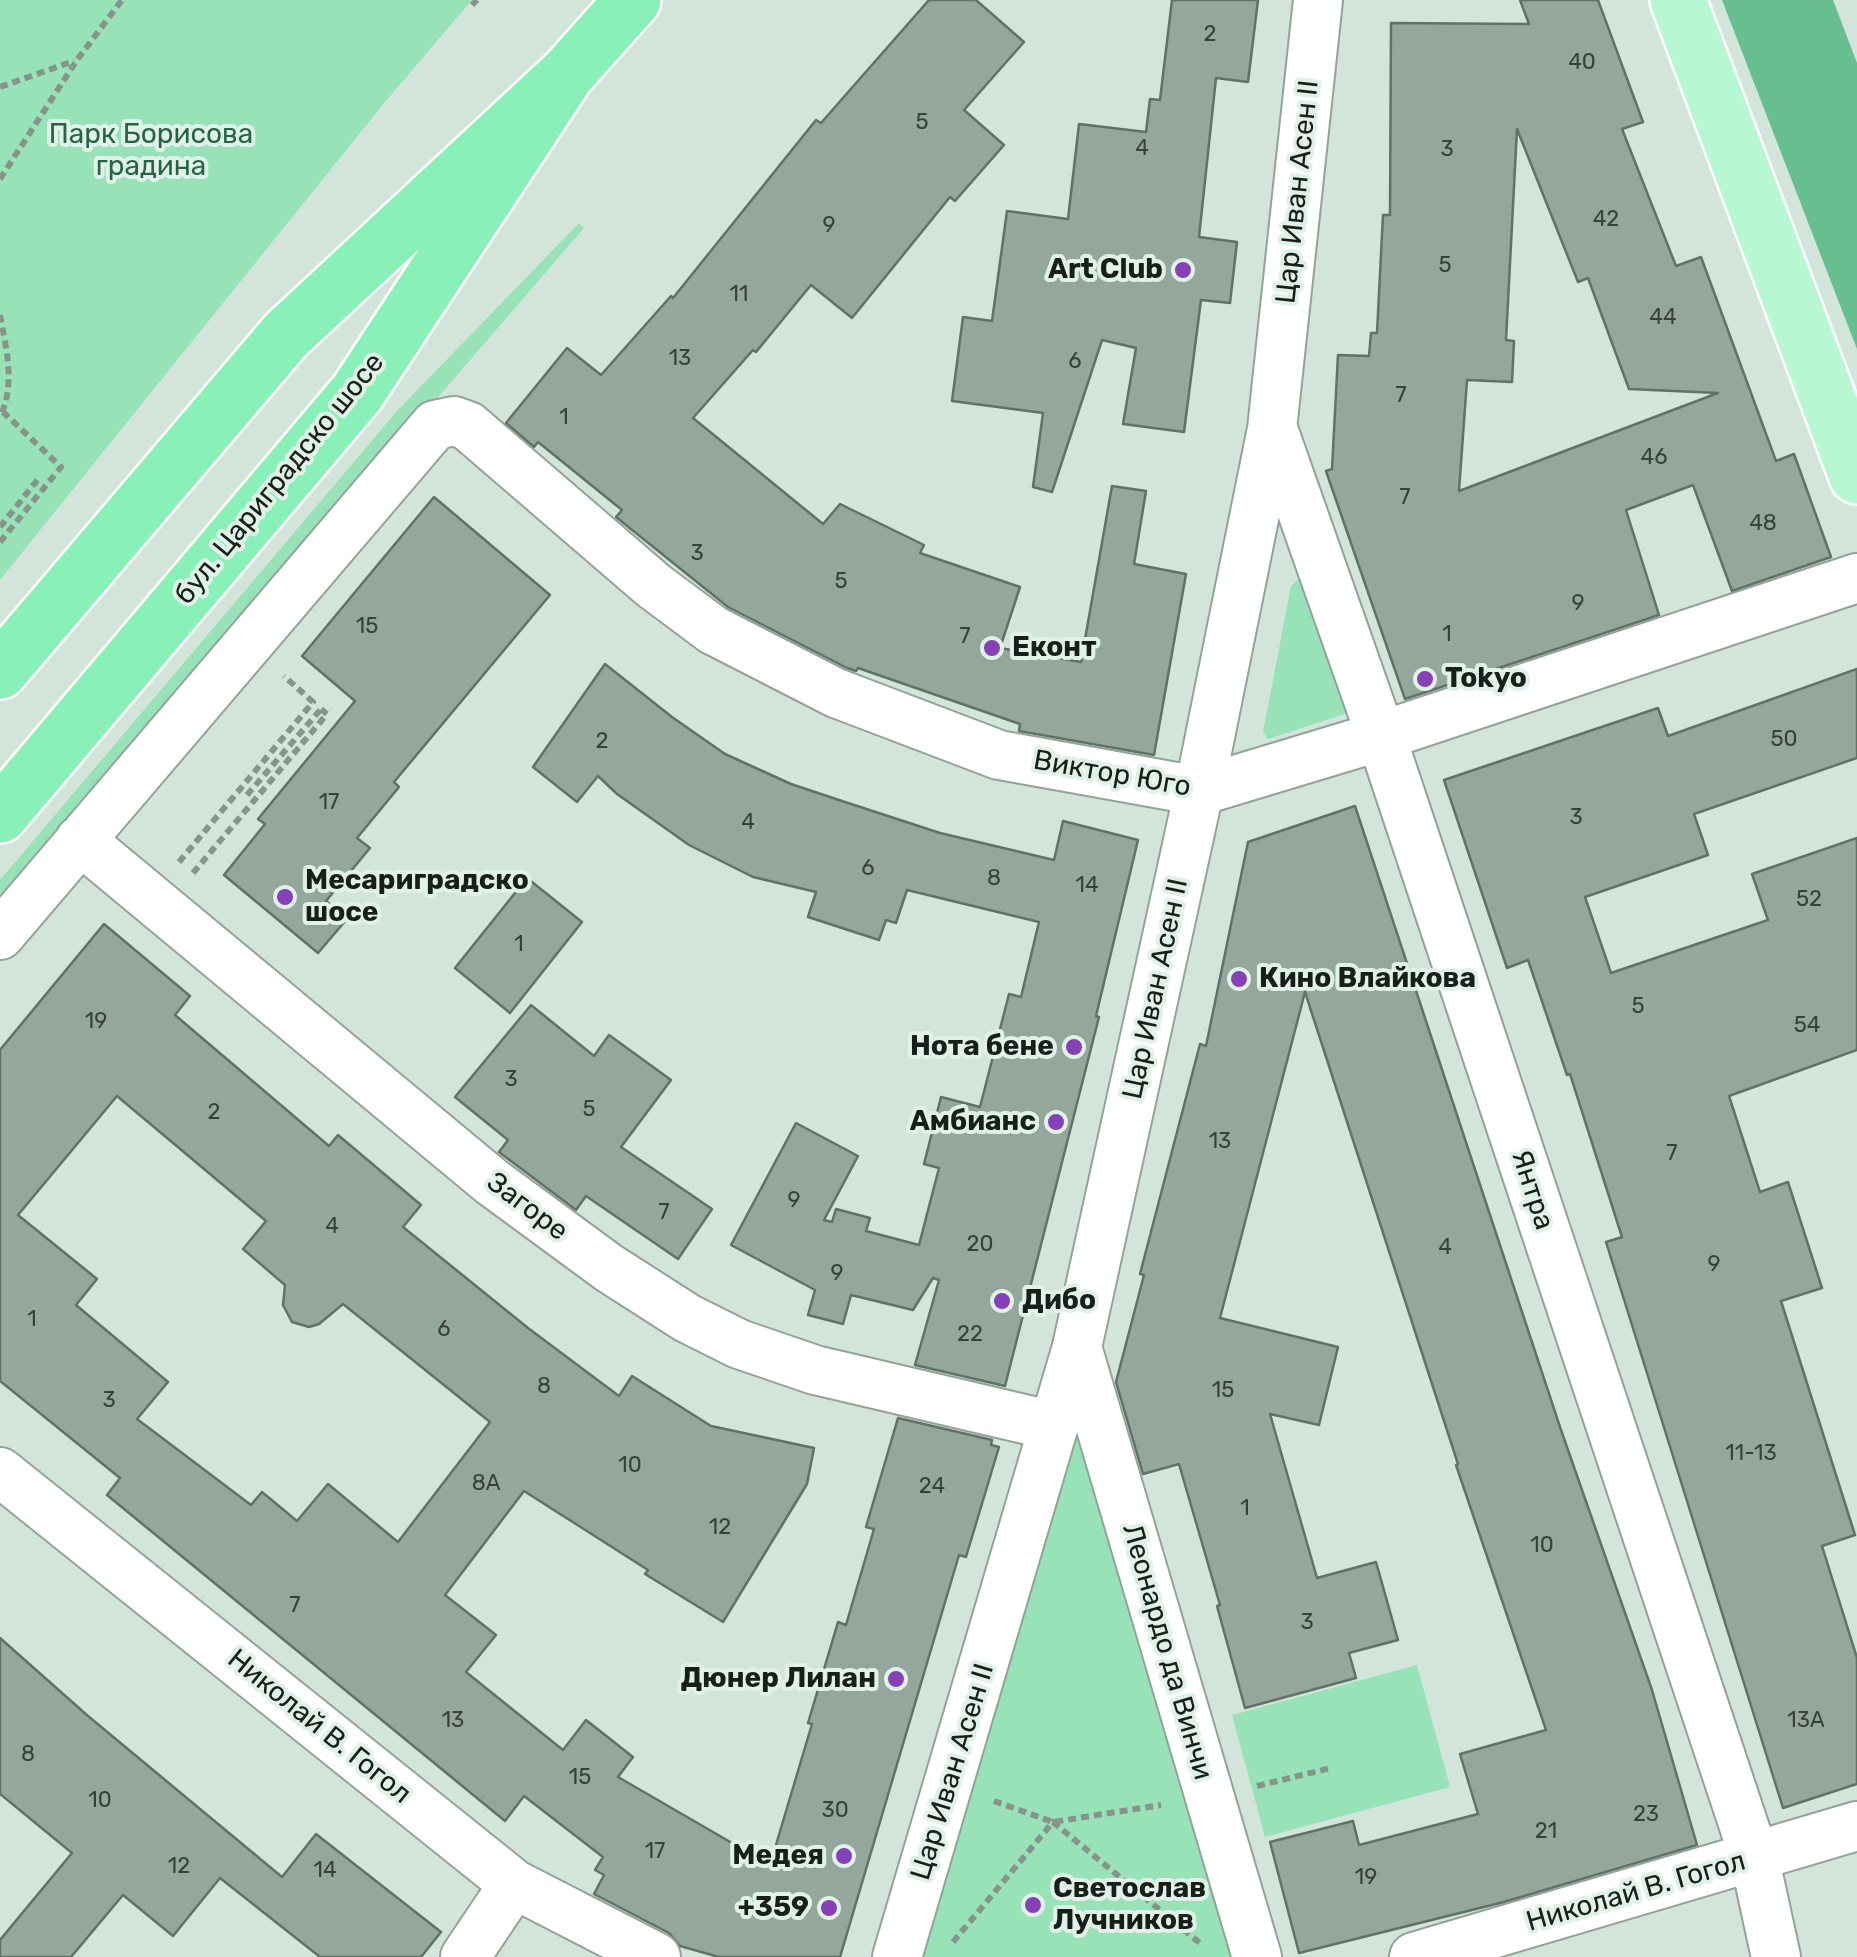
<!DOCTYPE html>
<html>
<head>
<meta charset="utf-8">
<style>
	body { margin:0 }
	canvas { display:block; background:#d3e5da }
</style>
</head>
<body>
<canvas width="1857" height="1957"></canvas>
<script>
const ctx = document.querySelector('canvas').getContext('2d');
ctx.lineJoin = 'round';
function fill(path, color) { ctx.fillStyle = color; ctx.fill(path, 'evenodd'); }
function stroke(path, color, width, dash) { ctx.strokeStyle = color; ctx.lineWidth = width; ctx.lineCap = dash ? 'butt' : 'round'; ctx.setLineDash(dash || []); ctx.stroke(path); }
function write(font, color, halo, rows, align = 'center') {
  ctx.font = font + ' Rubik,sans-serif'; ctx.lineWidth = 8; ctx.setLineDash([]); ctx.textBaseline = 'middle'; ctx.strokeStyle = halo; ctx.fillStyle = color; for (const [text, x, y, turn = 0] of rows) {
    ctx.save(); ctx.translate(x, y); ctx.rotate((+turn || 0) * Math.PI / 180); ctx.textAlign = isNaN(turn) ? turn : align; if (halo) ctx.strokeText(text, 0, 0); ctx.fillText(text, 0, 0); ctx.restore();
  }
}
fill(new Path2D(`
	M0 0H472L385 102 0 580Z
	M579 223 584 228 231 637 0 912V880L397 411Z
	M1299 579 1304 582 1348 713 1268 739 1263 732 1291 586Z
	M1077 1347 1257 1957H897Z
	M1417 1665 1450 1787 1265 1837 1232 1715Z`), '#98e2b8');
fill(new Path2D(`
	M1722 0H1833L1857 63V349Z`), '#67be8f');
const building = new Path2D(`
	M929 0H976L1024 42 964 110 1004 145 955 201 950 197 852 318 811 285 756 352 753 350 693 418 823 524 840 504 924 545 920 553 1020 587 1000 648 1081 662 1112 486 1146 491 1134 564 1186 574 1154 755 1019 731 1020 724 858 668 856 671 847 668 728 607 616 517 622 510 538 442 534 447 506 423 567 348 601 375 671 296 673 298 816 120 821 123Z
	M1172 0H1258L1248 82 1216 78 1199 237 1237 242 1230 303 1201 300 1184 432 1123 424 1136 348 1102 340 1052 492 1033 487 1043 413 952 401 963 317 992 321 1007 211 1068 219 1079 124 1146 132 1150 99 1160 100Z
	M1520 0H1598L1643 122 1622 129 1676 266 1701 257 1776 461 1794 454 1831 557 1732 591 1693 485 1626 510 1659 615 1405 699 1326 471 1332 469 1338 355 1369 356 1371 333H1377L1383 215H1390L1391 23 1529 24ZM1517 129 1578 282 1588 278 1629 389 1718 393 1459 491 1467 380 1512 382 1514 341 1506 340Z
	M434 497 550 595 394 782 399 787 357 838 370 848 326 901 347 919 318 953 224 875 265 824 258 819 355 701 302 656Z
	M605 664 672 717 725 754 791 784 845 802 940 833 1054 860 1063 821 1138 840 1096 1016 1099 1017 1005 1386 915 1365 939 1280 933 1278 913 1310 851 1295 843 1324 808 1315 815 1290 731 1245 796 1123 858 1156 824 1220 832 1222 836 1209 870 1218 866 1231 919 1245 939 1168 924 1164 941 1097 980 1107 1009 994 1021 997 1039 922 907 890 896 923 886 920 879 940 808 917 816 892 753 877 689 845 617 794 598 776 577 802 533 767Z
	M1857 669V758L1694 814 1708 855 1585 897 1611 973 1768 920 1752 874 1857 838V1050L1729 1096 1760 1192 1788 1182 1822 1288 1781 1301 1855 1535 1822 1546 1857 1658V1784L1783 1808 1606 1242 1622 1237 1570 1074 1567 1075 1528 960 1507 968 1444 780 1658 708 1668 736Z
	M1355 806 1561 1430 1652 1690 1697 1845 1504 1902 1299 1953 1270 1842 1353 1821 1359 1845 1478 1814 1460 1754 1546 1730 1456 1465 1458 1464 1305 992 1220 1318 1338 1347 1319 1425 1270 1414 1317 1578 1376 1562 1398 1640 1349 1653 1356 1678 1245 1708 1217 1606 1220 1605 1179 1464 1143 1474 1116 1382 1144 1275 1140 1274 1200 1044 1206 1046 1248 842Z
	M527 878 582 922 510 1013 455 968Z
	M104 924 190 996 175 1015 329 1146 338 1135 421 1205 403 1227 528 1328 619 1396 632 1376 711 1426 814 1448 807 1484 723 1622 645 1574 648 1570 524 1491 445 1595 496 1635 466 1672 563 1750 586 1720 633 1757 618 1777 770 1865 812 1724 808 1723 838 1622 846 1625 874 1529 866 1527 898 1418 992 1440 991 1445 999 1447 966 1557 959 1555 840 1957H719L680 1946 669 1933 594 1894 604 1875 595 1870 603 1857 524 1796 505 1821 107 1495 120 1478 0 1381V1050ZM117 1096 266 1221 243 1249 285 1285 283 1305 292 1322 309 1327 319 1324 343 1304 490 1422 398 1542 328 1484 297 1521 262 1492 251 1505 137 1419 168 1382 76 1305 97 1279 18 1215Z
	M531 1005 594 1056 609 1035 671 1080 621 1147 712 1209 678 1259 586 1196 576 1210 499 1152 508 1140 455 1097Z
	M0 1638 88 1716 282 1877 316 1834 441 1932 421 1957H320L220 1878 173 1936 123 1895 71 1957H0V1940L72 1853 0 1794Z`);
fill(building, '#95a79c');
stroke(building, '#617167', 2.5);
const minor = new Path2D(`
	M1274 432 1381 736 1754 1856 1776 1957
	M80 840 492 1182 609 1268 687 1318 739 1344 815 1370 1054 1426
	M0 935 435 425 454 421 468 426 654 586 713 630 836 693 999 755 1199 791 1381 736 1857 578
	M1077 1347 1257 1957
	M0 1472 514 1884 656 1957
	M465 1957 514 1884
	M897 1957 1077 1347 1199 791 1272 429 1318 0
	M1414 1957 1857 1826`);
const major = new Path2D(`
	M1678 0 1857 476`);
const highway = new Path2D(`
	M0 671 286 335 567 74 633 0
	M0 815 357 393 567 74`);
stroke(minor, '#92a398', 52);
stroke(major, '#fff', 60);
stroke(highway, '#fff', 60);
stroke(new Path2D(`
	M472 5 477 0
	M0 87 74 61
	M0 179 77 60 122 0
	M0 315C6 347 16 386 0 416
	M0 527 39 478
	M0 542 61 467 3 412
	M247 795 321 709
	M179 862 313 702 284 676
	M193 873 327 714 321 709
	M1257 1786 1331 1768
	M994 1801 1053 1822 1161 1805
	M953 1942 1053 1822 1201 1944`), '#87948c', 6, [8, 5]);
stroke(minor, '#fff', 48);
stroke(major, '#b8f7d4', 55);
stroke(highway, '#89f1b8', 55);
for (const [x, y, r, color] of [
	[1183,270,10,"#8541b5"],
	[992,648,10,"#8541b5"],
	[1425,679,10,"#8541b5"],
	[285,897,10,"#8541b5"],
	[1239,979,10,"#8541b5"],
	[1074,1047,10,"#8541b5"],
	[1056,1122,10,"#8541b5"],
	[1002,1301,10,"#8541b5"],
	[896,1679,10,"#8541b5"],
	[844,1856,10,"#8541b5"],
	[1033,1905,10,"#8541b5"],
	[829,1908,10,"#8541b5"]
]) { const dot = new Path2D(); dot.arc(x, y, r, 0, 2 * Math.PI); ctx.fillStyle = color; ctx.fill(dot); stroke(dot, '#e0f2e7', 4); }
write('22px', '#37413a', null, [
	["2",1210,35],
	["40",1582,63],
	["5",922,123],
	["4",1142,149],
	["3",1447,150],
	["42",1606,220],
	["9",829,226],
	["5",1445,266],
	["11",739,295],
	["44",1663,318],
	["13",680,359],
	["6",1075,362],
	["7",1401,396],
	["1",564,418],
	["46",1654,458],
	["7",1405,498],
	["48",1763,524],
	["3",697,554],
	["5",841,582],
	["9",1578,604],
	["15",367,627],
	["1",1447,635],
	["7",965,637],
	["50",1784,740],
	["2",602,742],
	["17",329,803],
	["3",1576,818],
	["4",748,823],
	["6",868,869],
	["8",994,879],
	["14",1087,886],
	["52",1809,900],
	["1",519,945],
	["5",1638,1007],
	["19",96,1022],
	["54",1807,1026],
	["3",511,1080],
	["5",589,1110],
	["2",214,1113],
	["13",1220,1142],
	["7",1672,1154],
	["9",794,1201],
	["7",664,1213],
	["4",332,1227],
	["20",980,1245],
	["4",1445,1248],
	["9",1714,1265],
	["9",837,1274],
	["1",32,1320],
	["6",444,1330],
	["22",970,1335],
	["8",544,1387],
	["15",1223,1391],
	["3",109,1401],
	["11-13",1751,1454],
	["10",630,1466],
	["8А",486,1484],
	["24",932,1487],
	["1",1245,1509],
	["12",720,1528],
	["10",1542,1546],
	["7",295,1606],
	["3",1307,1623],
	["13",453,1721],
	["13А",1806,1721],
	["8",28,1755],
	["15",580,1778],
	["10",100,1801],
	["30",835,1811],
	["23",1646,1815],
	["21",1546,1832],
	["17",655,1852],
	["12",179,1867],
	["14",325,1871],
	["19",1366,1878]
]);
write('28px', '#256445', '#e0f2e7', [
	["Парк Борисова",151,135],
	["градина",151,167]
]);
write('28px', '#181f1a', '#e0f2e7', [
	["Цар Иван Асен II",1298,192,-84],
	["бул. Цариградско шосе",280,479,-51],
	["Виктор Юго",1112,774,10],
	["Цар Иван Асен II",1156,989,-78],
	["Янтра",1532,1190,72],
	["Загоре",527,1207,37],
	["Леонардо да Винчи",1167,1652,74],
	["Николай В. Гогол",319,1727,39],
	["Цар Иван Асен II",953,1772,-73],
	["Николай В. Гогол",1636,1892,-16]
]);
write('bold 28px', '#181f1a', '#e0f2e7', [
	["Art Club",1163,270],
	["Еконт",1012,648,"left"],
	["Tokyo",1445,679,"left"],
	["Месариградско",305,881,"left"],
	["шосе",305,913,"left"],
	["Кино Влайкова",1259,979,"left"],
	["Нота бене",1054,1047],
	["Амбианс",1036,1122],
	["Дибо",1022,1301,"left"],
	["Дюнер Лилан",876,1679],
	["Медея",824,1856],
	["Светослав",1053,1889,"left"],
	["Лучников",1053,1921,"left"],
	["+359",809,1908]
], 'right');
</script>
</body>
</html>
